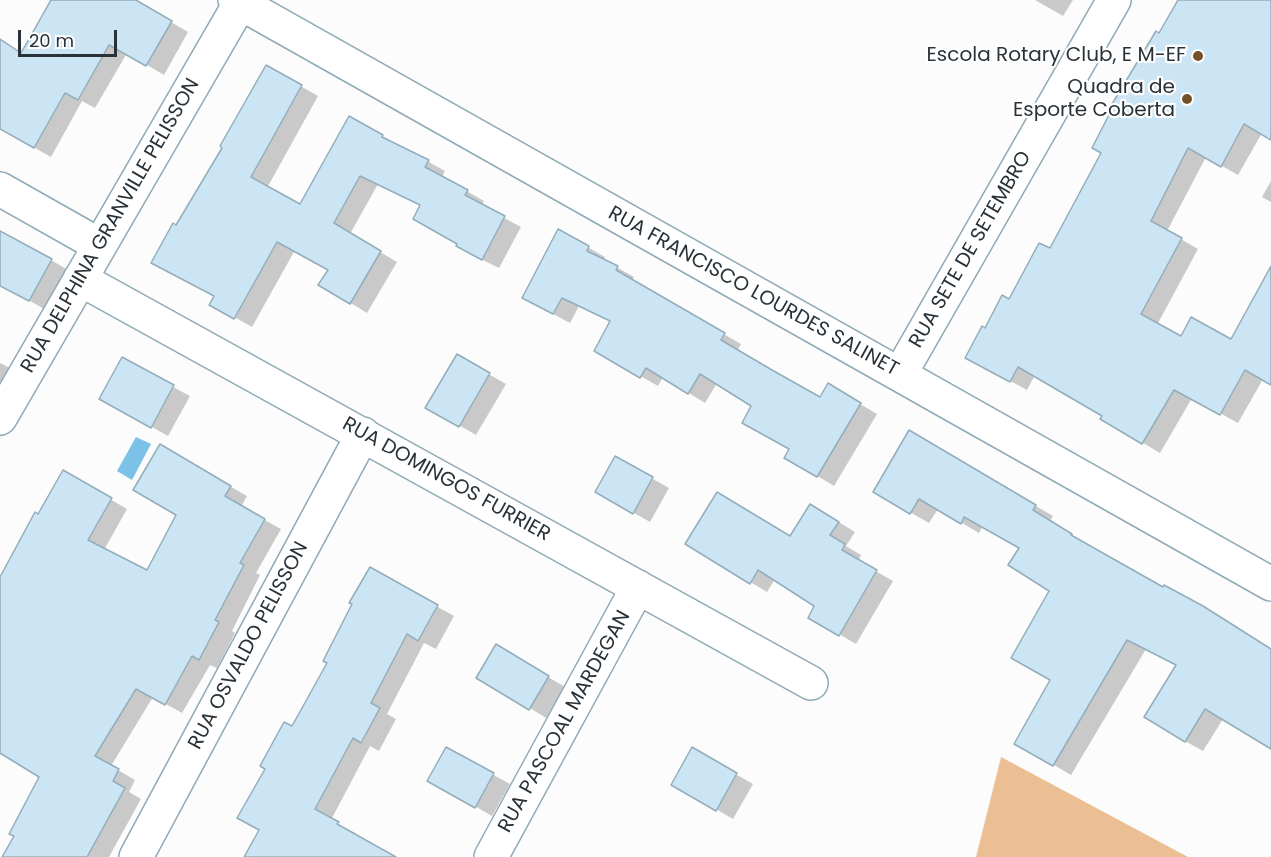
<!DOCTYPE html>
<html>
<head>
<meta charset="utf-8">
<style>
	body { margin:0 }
	#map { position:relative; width:1271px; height:857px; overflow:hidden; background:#fcfcfc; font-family:Poppins,sans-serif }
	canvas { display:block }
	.scale { position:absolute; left:18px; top:30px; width:99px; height:27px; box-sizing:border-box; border:3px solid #283238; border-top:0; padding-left:8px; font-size:18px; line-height:21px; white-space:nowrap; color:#283238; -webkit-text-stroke:4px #fff; paint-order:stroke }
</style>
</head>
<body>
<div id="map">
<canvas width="1271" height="857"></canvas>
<div class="scale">20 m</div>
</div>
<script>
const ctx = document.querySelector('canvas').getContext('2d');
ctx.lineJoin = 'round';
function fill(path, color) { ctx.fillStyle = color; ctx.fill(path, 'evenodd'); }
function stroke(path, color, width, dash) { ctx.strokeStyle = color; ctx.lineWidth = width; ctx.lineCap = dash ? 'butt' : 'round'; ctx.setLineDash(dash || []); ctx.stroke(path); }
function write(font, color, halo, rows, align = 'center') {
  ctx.font = font + ' Poppins,sans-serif'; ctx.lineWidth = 4.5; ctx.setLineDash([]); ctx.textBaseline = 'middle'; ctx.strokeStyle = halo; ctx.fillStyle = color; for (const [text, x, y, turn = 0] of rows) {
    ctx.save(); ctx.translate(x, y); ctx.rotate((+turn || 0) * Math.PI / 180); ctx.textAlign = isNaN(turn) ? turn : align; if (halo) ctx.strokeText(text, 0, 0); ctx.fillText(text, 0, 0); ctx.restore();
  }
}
fill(new Path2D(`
	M1001 757 1188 857H976Z`), '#ebbf93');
fill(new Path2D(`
	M136 437 151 444 132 480 117 471Z`), '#7cc2e8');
fill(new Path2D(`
	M51 0H133L188 32 164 75 127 53 95 108 82 101 51 157 0 128V40L21 53Z
	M1035 0H1073L1063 16Z
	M1179 0H1252L1271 20V138L1262 133 1238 175 1206 157 1167 231 1198 249 1157 325 1181 338 1232 341 1271 269V384L1263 379 1238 423 1192 398 1160 453 1103 419 1104 415 1035 375 1027 390 984 367 986 330 1051 250 1103 153 1160 35Z
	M267 67 318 96 267 188 300 206 350 118 445 171 442 177 484 201 482 206 521 227 499 268 475 256 459 243 422 205 378 184 350 234 397 262 367 313 321 285 330 269 295 250 252 327 211 304 215 296 176 227 225 147Z
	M1271 181V202L1262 197Z
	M559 231 605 257 604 260 634 277 632 281 741 344 737 351 820 399 828 385 877 414 834 486 786 457 791 449 753 405 717 383 705 403 663 377 658 386 596 351 612 322 579 306 570 323 540 307Z
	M0 249 51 260 68 270 46 310 0 284Z
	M457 356 506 384 476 435 427 407Z
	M0 363 10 368 0 385Z
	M173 387 190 396 168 436 118 408Z
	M909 432 1053 516 1050 521 1089 545 1163 589 1223 619 1271 649V747L1223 719 1203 751 1185 741 1177 665 1146 649 1071 775 1016 743 1052 680 1051 591 1021 548 983 526 979 533 938 509 929 523 875 492Z
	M160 446 247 496 241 507 281 529 256 573 260 575 232 631 235 633 217 668 210 665 182 713 153 697 111 766 135 780 129 792 141 799 109 857H3L16 836 41 777 0 752V580L64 472 127 509 104 550 147 572 178 515Z
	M616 458 669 488 650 522 597 492Z
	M827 515 855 532 846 546 861 555 858 561 893 581 856 644 810 617 817 605 775 579 767 592 687 544 790 538Z
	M370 569 454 616 436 649 424 643 387 714 396 719 379 751 370 746 331 820 355 833 353 835 393 857H246L261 830 293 728 329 663Z
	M496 646 565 687 546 718 530 708Z
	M446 749 510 784 492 816 429 780Z
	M693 750 753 784 733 819 673 784Z`), '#0003');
const building = new Path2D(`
	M51 0H136L172 21 146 66 109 45 78 100 65 93 34 148 0 129V39L21 53Z
	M1178 0H1271V140L1244 124 1221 167 1188 148 1151 221 1182 238 1141 314 1181 336 1191 317 1231 339 1271 266V385L1245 370 1220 415 1174 390 1142 444 1100 419 1102 416 1018 367 1010 382 965 358 982 326 985 328 1002 295 1009 299 1039 243 1050 248 1101 153 1092 148 1114 105 1112 104 1156 31 1159 33Z
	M266 65 302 85 251 177 300 204 349 116 383 135 382 137 429 160 425 167 468 190 465 195 505 216 482 260 456 246 457 244 413 219 420 205 360 176 334 223 381 251 350 304 318 285 328 270 277 242 234 319 209 305 214 296 151 263 173 223 176 225 222 148 220 146Z
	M558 229 589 246 587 251 618 266 616 270 725 333 721 340 772 370 820 397 828 383 861 403 817 477 784 458 789 449 742 423 751 406 700 374 688 394 646 368 640 378 594 351 610 321 562 298 553 314 522 298Z
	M0 231 52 259 29 301 0 286Z
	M457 354 490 373 459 427 425 408Z
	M122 357 174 385 151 428 99 399Z
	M909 430 1036 505 1033 510 1072 534 1071 535 1163 587 1164 585 1203 606 1271 649V749L1205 709 1185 742 1144 717 1176 665 1127 640 1053 766 1014 744 1050 680 1011 658 1049 591 1008 565 1019 548 964 517 961 524 919 499 910 514 873 492Z
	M160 444 231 486 225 496 265 519 240 563 244 565 215 620 219 622 199 660 192 656 165 705 136 689 95 756 119 769 113 781 125 788 87 857H2L14 836 9 834 39 777 0 753V577L35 512 38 514 63 470 112 498 88 540 147 570 176 515 133 490Z
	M615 456 653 477 633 514 595 492Z
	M717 492 790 536 810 504 839 522 830 535 845 544 842 550 877 570 839 636 808 618 814 606 758 570 750 584 685 544Z
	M370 567 438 605 418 641 407 634 371 703 380 708 361 743 353 738 315 809 339 822 337 824 396 857H244L259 830 237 818 265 769 260 766 284 722 292 726 327 663 323 661 352 604 349 603Z
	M496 644 549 676 529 710 476 678Z
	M446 747 494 773 475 808 427 781Z
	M692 747 737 773 716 811 671 785Z`);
fill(building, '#cbe5f4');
stroke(building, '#94adbb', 1.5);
const street = new Path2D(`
	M235 0 1271 584
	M0 189 99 245
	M80 279 811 683
	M900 374 1114 0
	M0 418 242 0
	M136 857 363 434
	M491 857 638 587`);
stroke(street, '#90a9b7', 36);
stroke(street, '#fff', 33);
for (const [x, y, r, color] of [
	[1198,56,6,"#75512b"],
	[1187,99,6,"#75512b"]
]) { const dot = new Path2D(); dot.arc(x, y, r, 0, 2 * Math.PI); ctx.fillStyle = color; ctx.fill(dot); stroke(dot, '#fff', 2); }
write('20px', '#283238', '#fff', [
	["Escola Rotary Club, E M-EF",1186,56],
	["Quadra de",1175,88],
	["Esporte Coberta",1175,111]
], 'right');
write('20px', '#283238', '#fff', [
	["RUA DELPHINA GRANVILLE PELISSON",111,226,-60],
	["RUA SETE DE SETEMBRO",971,250,-60],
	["RUA FRANCISCO LOURDES SALINET",753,292,29],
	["RUA DOMINGOS FURRIER",446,480,29],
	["RUA OSVALDO PELISSON",249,646,-62],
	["RUA PASCOAL MARDEGAN",565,722,-61]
]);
</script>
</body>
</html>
